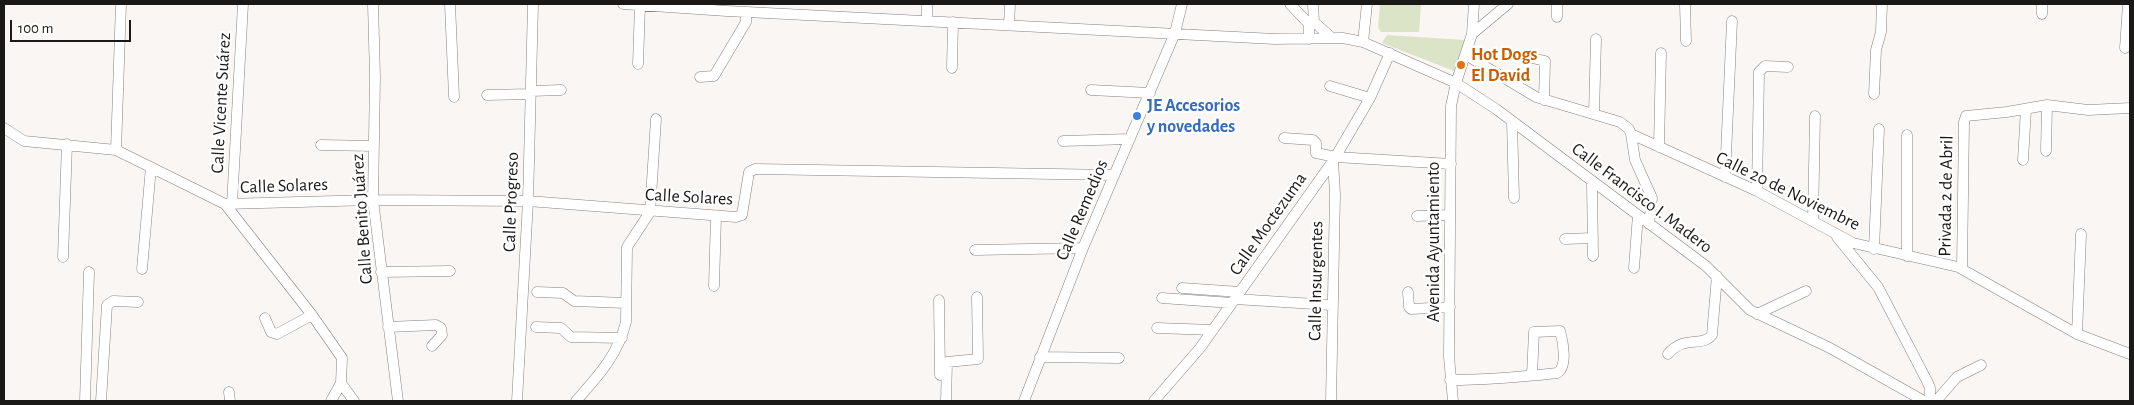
<!DOCTYPE html>
<html>
<head>
<meta charset="utf-8">
<style>
	body { margin:0 }
	#map { position:relative; width:2134px; height:405px; overflow:hidden; background:#f9f6f4; font-family:"Alegreya Sans",sans-serif }
	canvas { display:block }
	.frame { position:absolute; inset:0; border:5px solid #1a1918; pointer-events:none }
	.scale { position:absolute; left:10px; top:20px; width:121px; height:22px; box-sizing:border-box; border:2px solid #1a1918; border-top:0; padding-left:6px; font-size:15px; line-height:18px; white-space:nowrap; color:#1a1918; -webkit-text-stroke:4px #fff; paint-order:stroke }
</style>
</head>
<body>
<div id="map">
<canvas width="2134" height="405"></canvas>
<div class="frame"></div>
<div class="scale">100 m</div>
</div>
<script>
const ctx = document.querySelector('canvas').getContext('2d');
ctx.lineJoin = 'round';
function fill(path, color) { ctx.fillStyle = color; ctx.fill(path, 'evenodd'); }
function stroke(path, color, width, dash) { ctx.strokeStyle = color; ctx.lineWidth = width; ctx.lineCap = dash ? 'butt' : 'round'; ctx.setLineDash(dash || []); ctx.stroke(path); }
function write(font, color, halo, rows, align = 'center') {
  ctx.font = font + ' "Alegreya Sans",sans-serif'; ctx.lineWidth = 5; ctx.setLineDash([]); ctx.textBaseline = 'middle'; ctx.strokeStyle = halo; ctx.fillStyle = color; for (const [text, x, y, turn = 0] of rows) {
    ctx.save(); ctx.translate(x, y); ctx.rotate((+turn || 0) * Math.PI / 180); ctx.textAlign = isNaN(turn) ? turn : align; if (halo) ctx.strokeText(text, 0, 0); ctx.fillText(text, 0, 0); ctx.restore();
  }
}
fill(new Path2D(`
	M1380 4H1421L1419 32H1381L1378 28Z
	M1387 35 1465 40 1454 71 1382 43Z`), '#dce4c8');
const minor = new Path2D(`
	M373 4 375 77 373 200 398 401
	M450 4 454 97
	M623 4 727 11 1275 39 1343 38 1363 42 1456 83 1496 109 1706 266 1750 310 1830 348 1924 401
	M1290 4 1309 24V39
	M1313 4 1314 22 1332 38
	M1557 4V17
	M1685 4 1686 41
	M2042 14V4
	M927 21V4
	M1009 25 1010 4
	M1472 34 1508 4
	M1363 42 1367 4
	M2125 48 2128 4
	M1466 55 1536 97 1620 122 1629 129 1631 134 1757 191 1853 243 1958 267 2077 334 2130 354
	M1532 58 1545 61 1544 100
	M638 64 640 5
	M952 68 953 22
	M700 77 714 76 746 22V12
	M1330 86 1370 98
	M1091 90 1150 93
	M531 91 561 90
	M1874 94 1876 50 1881 32 1882 4
	M487 95 531 94
	M1594 114 1596 39
	M1512 121 1514 198
	M4 128 24 141 116 150 225 204 312 315 342 358 341 383 331 401
	M1631 134 1635 160 1652 198 1649 224
	M1284 138 1313 140 1316 143V153L1336 157 1451 164
	M1063 141 1130 139
	M321 145 373 146
	M1659 147 1661 53
	M116 150 121 4
	M2046 151 2047 105
	M2023 160 2026 109
	M1725 177 1732 21
	M1592 181 1593 256
	M1757 191 1759 72 1765 66 1788 67
	M225 204 373 200 528 201 736 217 742 215 749 172 755 169 1114 175
	M232 204 243 4
	M1417 216 1450 215
	M1813 221 1815 116
	M1837 237 1878 287 1927 381 1930 388V401
	M1565 239 1593 238
	M1874 249 1879 129
	M975 250 1083 248
	M1907 256V135
	M63 257 67 144
	M1634 268 1638 215
	M142 269 151 167
	M1962 269 1964 122 1966 116 2007 112 2047 105 2088 110 2130 108
	M381 272 450 271
	M714 286 716 216
	M1182 288 1240 292
	M537 292 563 293 574 301 626 303
	M1408 292 1409 307 1411 309 1450 307
	M1162 298 1232 303
	M1235 299 1331 305
	M939 300 940 375
	M1757 314 1806 291
	M265 318 271 332 277 334 312 315
	M388 327 436 325 441 328 442 335 432 346
	M536 327 561 328 571 337 622 338
	M1157 328 1213 330
	M2077 334 2081 234
	M1668 354C1685 334 1702 348 1712 335L1717 276
	M1040 357 1119 358
	M1450 380C1486 380 1521 377 1557 373 1568 367 1563 341 1560 331L1534 332 1532 375
	M341 383 354 401
	M229 392 230 401
	M85 401 89 272
	M101 401 107 305 113 301 138 302
	M517 401 528 201 533 4
	M576 401C598 376 618 355 626 322L627 247 650 212 656 119
	M946 401 947 362 978 359 977 297
	M1024 401 1083 248 1175 33 1182 4
	M1154 401 1200 348 1333 161 1370 98 1390 53
	M1331 401 1335 194 1333 161
	M1453 401 1449 357 1451 106 1456 83 1472 34 1474 4
	M1936 401 1957 377 1981 365`);
stroke(minor, '#858280', 11);
stroke(minor, '#fff', 10);
for (const [x, y, r, color] of [
	[1461,65,5,"#e8710a"],
	[1137,116,5,"#3f7fe0"]
]) { const dot = new Path2D(); dot.arc(x, y, r, 0, 2 * Math.PI); ctx.fillStyle = color; ctx.fill(dot); stroke(dot, '#fff', 2); }
write('bold 18px', '#c56008', '#fff', [
	["Hot Dogs",1471,55],
	["El David",1471,76]
], 'left');
write('18px', '#1a1918', '#fff', [
	["Calle Vicente Suárez",221,103,-87],
	["Calle Solares",284,186,-2],
	["Calle 20 de Noviembre",1788,191,26],
	["Privada 2 de Abril",1946,196,-89],
	["Calle Solares",689,197,3],
	["Calle Francisco I. Madero",1642,198,37],
	["Calle Progreso",511,202,-88],
	["Calle Remedios",1082,210,-67],
	["Calle Benito Juárez",362,219,-94],
	["Calle Moctezuma",1268,224,-55],
	["Avenida Ayuntamiento",1434,242,-90],
	["Calle Insurgentes",1316,281,-89]
]);
write('bold 18px', '#366cbe', '#fff', [
	["JE Accesorios",1147,106],
	["y novedades",1147,127]
], 'left');
</script>
</body>
</html>
